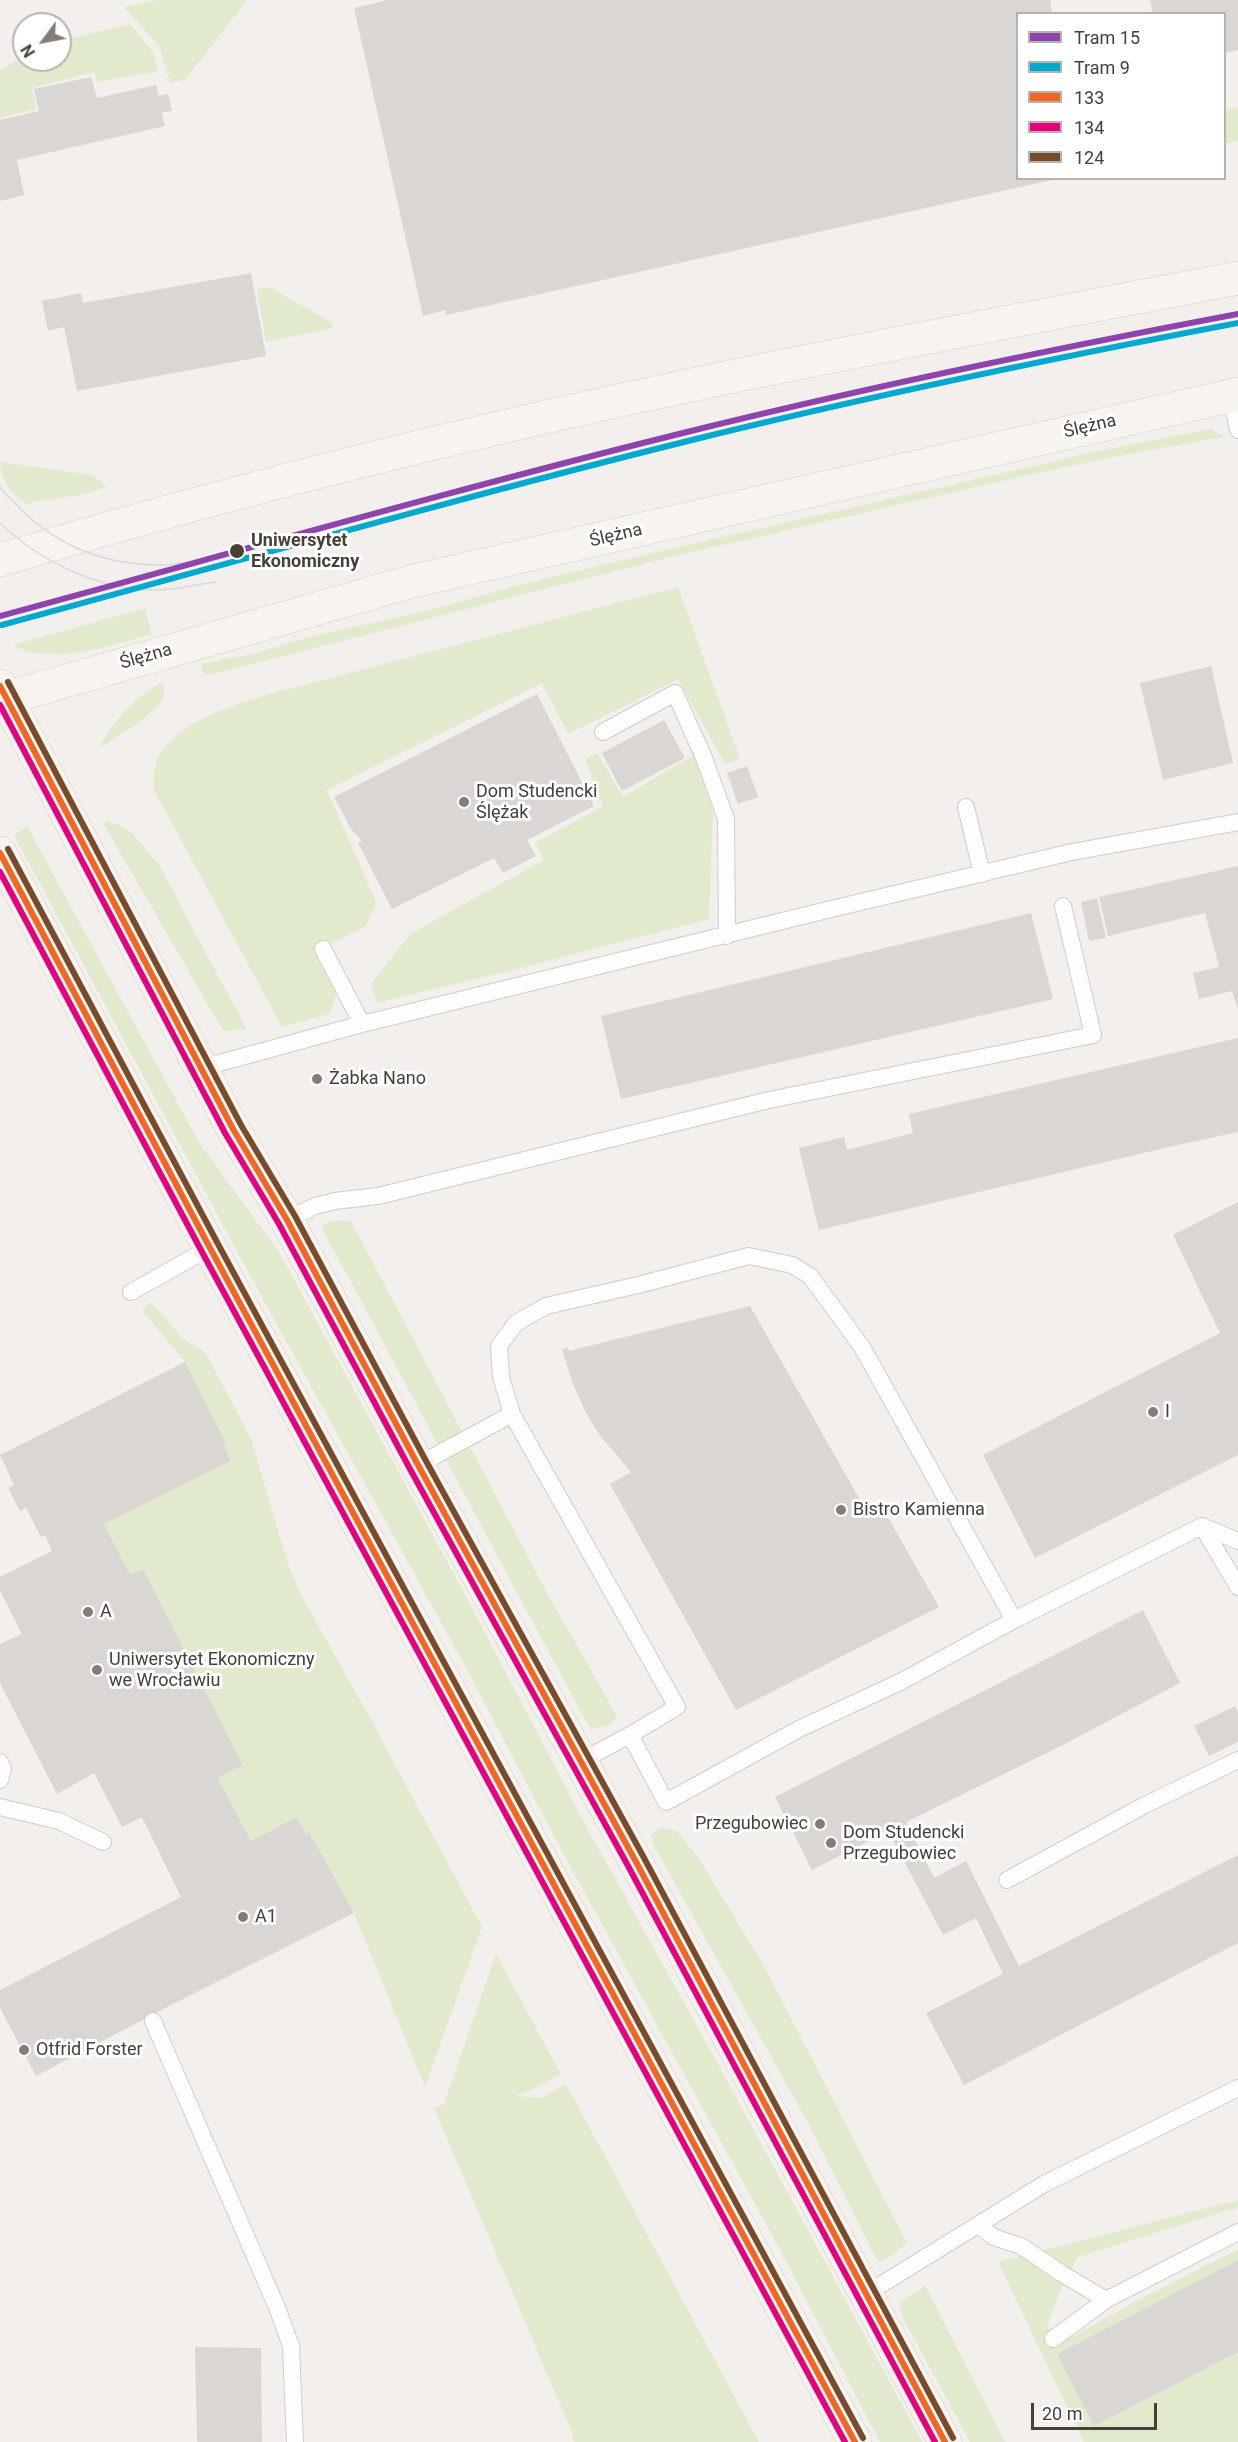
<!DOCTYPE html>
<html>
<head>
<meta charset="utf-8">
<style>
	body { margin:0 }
	#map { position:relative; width:1238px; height:2442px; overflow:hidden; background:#f2efec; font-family:Roboto,sans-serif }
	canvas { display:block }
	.legend { position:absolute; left:1016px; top:12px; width:210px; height:168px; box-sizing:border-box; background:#fff; border:2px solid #b6b3af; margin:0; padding:8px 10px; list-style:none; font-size:18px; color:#484038 }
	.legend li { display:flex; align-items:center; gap:12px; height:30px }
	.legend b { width:30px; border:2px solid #b6b3af }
	.north { position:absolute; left:12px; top:12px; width:60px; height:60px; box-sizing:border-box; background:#fff; border:2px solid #b6b3af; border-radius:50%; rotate:238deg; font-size:16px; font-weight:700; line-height:24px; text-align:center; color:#484038 }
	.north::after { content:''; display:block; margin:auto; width:21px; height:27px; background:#847d77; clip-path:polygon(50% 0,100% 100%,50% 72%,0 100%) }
	.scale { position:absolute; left:1031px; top:2403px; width:126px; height:27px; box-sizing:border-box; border:3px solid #484038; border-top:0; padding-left:8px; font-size:18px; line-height:21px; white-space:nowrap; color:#484038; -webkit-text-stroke:4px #fff; paint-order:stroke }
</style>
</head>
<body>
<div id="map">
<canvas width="1238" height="2442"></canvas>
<ul class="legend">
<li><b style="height:8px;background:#8e44ad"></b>Tram 15</li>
<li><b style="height:8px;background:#00a9ce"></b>Tram 9</li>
<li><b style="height:8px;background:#f26522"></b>133</li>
<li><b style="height:8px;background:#e5007d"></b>134</li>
<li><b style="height:8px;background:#7a4b2a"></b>124</li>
</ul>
<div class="north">N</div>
<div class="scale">20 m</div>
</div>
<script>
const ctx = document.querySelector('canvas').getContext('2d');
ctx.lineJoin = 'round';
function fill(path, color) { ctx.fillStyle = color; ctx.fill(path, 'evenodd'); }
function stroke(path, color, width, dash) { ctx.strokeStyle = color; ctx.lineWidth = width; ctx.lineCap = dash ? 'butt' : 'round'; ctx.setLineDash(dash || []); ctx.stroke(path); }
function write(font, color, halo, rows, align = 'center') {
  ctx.font = font + ' Roboto,sans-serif'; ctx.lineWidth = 6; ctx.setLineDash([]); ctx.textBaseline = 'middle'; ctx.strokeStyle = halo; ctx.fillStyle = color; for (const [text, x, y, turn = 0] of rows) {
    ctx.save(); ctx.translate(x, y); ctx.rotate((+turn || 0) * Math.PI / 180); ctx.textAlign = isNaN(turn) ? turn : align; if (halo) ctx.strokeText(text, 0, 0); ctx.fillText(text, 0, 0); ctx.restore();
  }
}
fill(new Path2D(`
	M157 0H247L185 80 170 83 159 46 124 7Z
	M130 24 153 52 158 71 97 82 95 72 32 88 36 109 0 118V70L24 56V60H60V41Z
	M1238 107V141L1225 144V110Z
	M270 287 332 323 333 328 266 342 257 289Z
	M1211 429 1224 437 1143 451 1037 473 670 557 205 676 201 664 256 653 309 637 422 612 520 585 661 551 1113 448Z
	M0 462 93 475 107 487 80 495 33 502 31 505C14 499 0 480 0 462Z
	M678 587 740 759 725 764 678 679 568 734 542 683 327 790 376 902 366 926 320 949 339 986 329 1014 282 1027 155 792C142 730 228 707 273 693Z
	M145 608 152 634C113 645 51 667 13 645Z
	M162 682C166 689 165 697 160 704 153 714 111 741 99 748 115 719 133 699 162 682Z
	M597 753 623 797 694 755 713 808 709 919 517 969 377 1003 371 984 410 934 544 860 535 843 603 806 585 759Z
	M106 821 117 824 132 833 159 865 247 1030 223 1031 117 847 104 824Z
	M27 826 200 1144 279 1252 304 1298 462 1589 587 1828 723 2073 922 2442H880L784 2257 558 1844 468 1671 253 1281 14 835Z
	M331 1221H351L546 1591 617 1716 610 1725 591 1729 582 1714 321 1226Z
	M151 1302 182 1338 206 1353 251 1439 287 1561 301 1595 369 1716 482 1927 425 2087 354 1913 309 1833 251 1841 218 1778 243 1765 143 1569 130 1575 104 1524 231 1461 223 1444 225 1442 185 1362 142 1310Z
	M662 1828 677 1831 699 1859 763 1964 907 2243 893 2254 878 2262 807 2121 653 1844 651 1834Z
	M496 1954 561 2074 533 2089 515 2096 542 2098 566 2084 759 2442H574L571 2430 434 2108 444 2104Z
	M1238 2200V2207L1078 2257 1063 2284 1047 2325 1056 2346 1138 2300 1238 2249V2260L1057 2354 1094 2425 1238 2352V2442H1084L998 2262Z
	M925 2285 1005 2442H970L903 2318 899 2304Z`), '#e2eace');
fill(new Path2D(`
	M388 0H1050L1052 14H1017V178L1056 179 446 315 445 310 423 316 354 8Z
	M1150 0H1238V50L1224 53V14H1153Z
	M91 77 97 98 156 85 159 96 168 94 172 111 162 112 165 126 17 160 24 195 0 201V120L39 111 34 89Z
	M251 273 266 356 77 391 64 327 48 331 42 301 81 293 83 303Z
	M1211 666 1233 763 1163 780 1140 683Z
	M537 694 594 806 527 840 536 856 503 873 494 858 392 909 358 843 362 841 351 829 334 797Z
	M664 720 685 758 622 791 602 753Z
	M747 766 758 797 738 804 727 773Z
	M1238 866V1010L1232 991 1199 999 1193 973 1219 967 1205 913 1108 936 1099 897Z
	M1097 898 1106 938 1089 941 1081 902Z
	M1031 913 1053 999 621 1099 601 1016Z
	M1238 1038V1132L1173 1146 819 1230 799 1148 844 1137 847 1150 913 1133 909 1114Z
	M1238 1202V1455L1035 1558 983 1455 1220 1333 1173 1235Z
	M750 1306 868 1514 882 1507 939 1607 736 1710 610 1484 631 1472 598 1433 585 1411 573 1384 562 1349 568 1347 569 1351Z
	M185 1362 226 1443 223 1444 231 1461 104 1524 130 1575 143 1569 243 1765 218 1778 251 1841 297 1817 306 1834 309 1832 354 1913 175 2003 36 2076 0 2008V1990L181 1897 142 1817 122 1827 94 1773 57 1794 0 1683V1644L22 1634 0 1590V1577L52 1551 45 1535 41 1537 26 1508 20 1511 8 1488 14 1485 0 1455Z
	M1143 1610 1180 1683 1061 1746 906 1822 934 1878 966 1861 1019 1966 1238 1855V1943L964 2085 926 2013 1003 1974 976 1918 943 1935 888 1831 812 1870 775 1797Z
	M1235 1706 1238 1712V1742L1209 1756 1194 1726Z
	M1238 2260V2352L1094 2426 1057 2354Z
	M195 2347 261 2348 262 2442H197Z`), '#dad6d3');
const lane = new Path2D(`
	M1231 395 1238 430
	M603 732 675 693 704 758 726 819 727 936
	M966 807 982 874
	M323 949 362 1024
	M201 1068 362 1024 827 910 1072 852 1238 822
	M287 1220 315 1206 335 1201 378 1196 769 1100 1093 1035 1063 906
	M131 1292 210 1248
	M418 1465 512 1414
	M1202 1526 1238 1541
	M630 1735 677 1707 512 1414 501 1377 499 1346 516 1323 546 1306 638 1285 749 1256 792 1265 810 1276 862 1347 1014 1620
	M581 1761 630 1735 666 1802 799 1729 902 1681 1014 1620 1202 1526 1238 1587
	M0 1762 3 1769 0 1780
	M0 1807 59 1821 103 1842
	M1007 1880 1143 1806 1238 1760
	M153 2021 278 2310 291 2346 295 2442
	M979 2225 993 2237 1021 2246 1061 2273 1106 2300
	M866 2294 1044 2184 1238 2088
	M1053 2339 1106 2300 1238 2232`);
const secondary = new Path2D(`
	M0 560C163 511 328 468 494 429 740 371 989 326 1238 278
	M0 686 233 1129 287 1220 418 1465 635 1860 945 2442
	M0 700 413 581 1238 394
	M0 853 210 1248 855 2442`);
stroke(lane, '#d0cdca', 18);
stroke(secondary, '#d2ccc5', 34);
stroke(lane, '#fdfdfc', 16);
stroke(secondary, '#f7f4f0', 33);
stroke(new Path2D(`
	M0 487C43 539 94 565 161 565 178 565 196 560 212 557
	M0 523C41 562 100 591 158 590 177 590 198 584 217 582`), '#dadad9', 1.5);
stroke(new Path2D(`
	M0 686 233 1129 287 1220 418 1465 635 1860 945 2442
	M0 853 210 1248 855 2442`), '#f26522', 6);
stroke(new Path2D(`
	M0 705 225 1133 279 1224 410 1469 627 1864 935 2442
	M0 872 202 1252 845 2442`), '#e5007d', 6);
stroke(new Path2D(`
	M8 682 241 1125 295 1216 426 1461 643 1856 953 2438
	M8 849 218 1244 863 2438`), '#7a4b2a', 6);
stroke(new Path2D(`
	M0 616C229 554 457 489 687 432 869 387 1053 349 1238 314`), '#8e44ad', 6);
stroke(new Path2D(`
	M2 625C231 563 458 498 688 441 870 396 1054 358 1238 323`), '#00a9ce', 6);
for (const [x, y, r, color] of [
	[237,551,8,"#484038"],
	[464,802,6,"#847d77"],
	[317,1079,6,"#847d77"],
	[1153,1412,6,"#847d77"],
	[841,1510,6,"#847d77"],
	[88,1612,6,"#847d77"],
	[97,1670,6,"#847d77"],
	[820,1824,6,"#847d77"],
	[831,1843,6,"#847d77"],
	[243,1917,6,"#847d77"],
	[24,2050,6,"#847d77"]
]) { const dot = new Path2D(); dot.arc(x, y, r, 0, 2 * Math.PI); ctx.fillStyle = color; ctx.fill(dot); stroke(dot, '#fff', 2); }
write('18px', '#484038', '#fff', [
	["Ślężna",1090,427,-13],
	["Ślężna",616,536,-13],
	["Ślężna",146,657,-16]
]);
write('bold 18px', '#484038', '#fff', [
	["Uniwersytet",251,541],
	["Ekonomiczny",251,562]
], 'left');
write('18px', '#484038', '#fff', [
	["Dom Studencki",476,792],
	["Ślężak",476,813],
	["Żabka Nano",329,1079],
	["I",1165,1412],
	["Bistro Kamienna",853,1510],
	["A",100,1612],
	["Uniwersytet Ekonomiczny",109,1660],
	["we Wrocławiu",109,1681],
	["Przegubowiec",808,1824,"right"],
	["Dom Studencki",843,1833],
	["Przegubowiec",843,1854],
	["A1",255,1917],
	["Otfrid Forster",36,2050]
], 'left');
</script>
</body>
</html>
